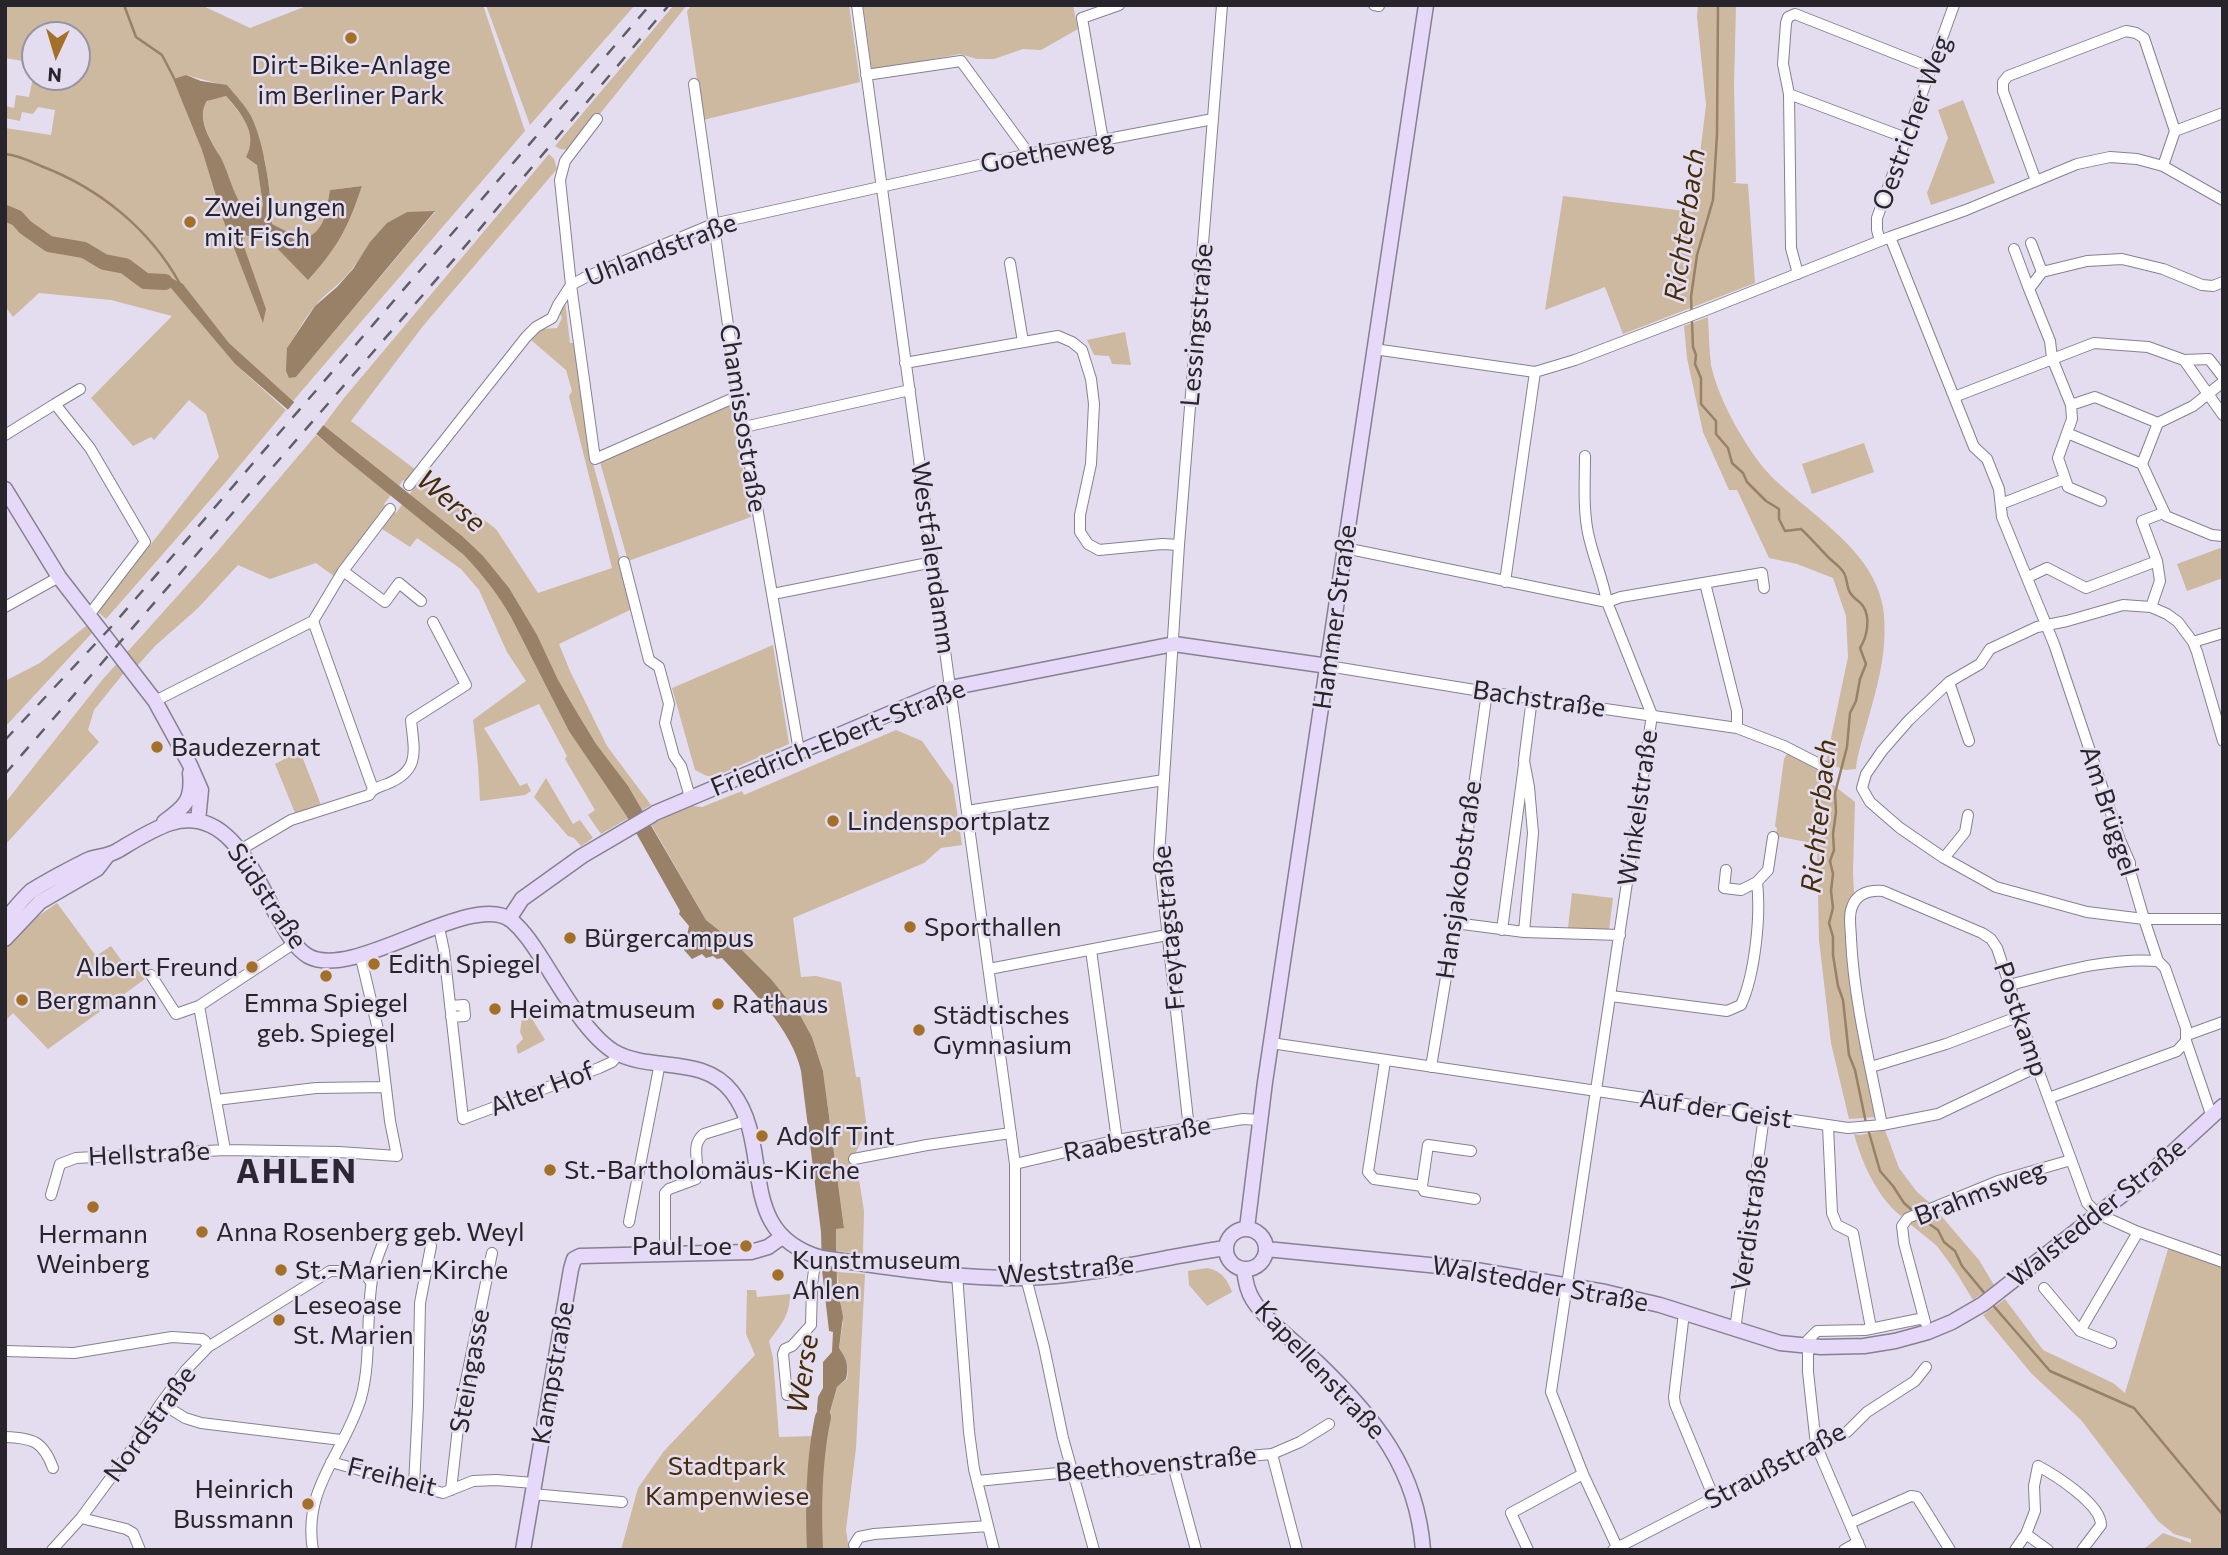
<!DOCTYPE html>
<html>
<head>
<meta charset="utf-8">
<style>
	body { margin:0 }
	#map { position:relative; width:2228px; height:1555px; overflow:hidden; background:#e3ddef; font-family:Commissioner,sans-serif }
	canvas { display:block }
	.frame { position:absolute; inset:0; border:7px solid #27252b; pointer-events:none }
	.north { position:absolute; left:21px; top:21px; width:70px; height:70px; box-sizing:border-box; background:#e3ddef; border:2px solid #9893a1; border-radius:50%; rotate:184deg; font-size:19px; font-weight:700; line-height:28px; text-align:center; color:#27252b }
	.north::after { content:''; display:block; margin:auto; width:24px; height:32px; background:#a47029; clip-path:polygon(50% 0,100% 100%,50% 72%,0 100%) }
</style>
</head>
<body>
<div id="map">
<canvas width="2228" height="1555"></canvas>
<div class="frame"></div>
<div class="north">N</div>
</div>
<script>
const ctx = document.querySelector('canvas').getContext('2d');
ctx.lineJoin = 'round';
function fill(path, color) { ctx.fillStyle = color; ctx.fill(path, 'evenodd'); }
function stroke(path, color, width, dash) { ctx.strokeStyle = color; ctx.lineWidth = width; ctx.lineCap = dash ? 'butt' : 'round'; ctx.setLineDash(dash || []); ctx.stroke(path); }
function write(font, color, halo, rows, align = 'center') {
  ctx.font = font + ' Commissioner,sans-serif'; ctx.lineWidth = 5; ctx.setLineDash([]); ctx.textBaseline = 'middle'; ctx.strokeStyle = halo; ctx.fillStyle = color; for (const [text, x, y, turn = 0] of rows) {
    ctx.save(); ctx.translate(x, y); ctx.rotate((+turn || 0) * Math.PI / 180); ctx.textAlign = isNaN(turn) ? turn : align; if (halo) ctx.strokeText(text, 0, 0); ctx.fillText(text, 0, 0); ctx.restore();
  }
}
fill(new Path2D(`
	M7 5H201L250 28 309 5H483L525 131 293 401 229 343 183 284 148 282 170 287 235 364 286 410 225 483 106 619 98 612 219 457 206 414 189 400 154 440 151 437 133 446 91 398 172 316 111 300 39 293 13 317 5 306V128L51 135 55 110 38 107 33 114 22 112 20 121 5 118V106L14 108 16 95 29 97 35 68V77H77V35H35V63L5 58V10ZM186 75 227 86 250 116 265 160 271 201 272 224 286 231 295 242C325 236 325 216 330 190L362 186C348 228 338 247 308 279L270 241 244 235 242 241 173 79ZM407 212H435L296 377 287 348C296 335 304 319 314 307 325 293 341 284 352 269 373 242 375 230 407 212Z
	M486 5H635L530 125Z
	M674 5H687L571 150 560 149 555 146Z
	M692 5H849L860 82 703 120 687 11Z
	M863 5H1073L1078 29 1041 50 1023 49 994 59H977L960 54 872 71Z
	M1698 5H1736L1734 86 1736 182 1732 183 1748 184 1755 283 1623 334 1605 287 1545 310 1563 196 1693 212 1706 105 1697 17Z
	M226 96 246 121 252 140 250 159 257 164 263 205 259 215 252 217C234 204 231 178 221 159 215 147 195 117 206 103 210 98 219 97 226 96Z
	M1963 100 1995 183 1931 205 1927 193 1948 138 1938 110Z
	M549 154 554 159 557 169 423 326 351 421 416 470 406 482 403 480 399 486 323 426 344 398Z
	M565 302 570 343H575L591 457 634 608 559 644 570 671 607 746 651 805 601 834 588 815 595 810 565 759 567 756 539 704 484 728 520 786 527 783 531 791 525 795 480 801 478 765 473 720 526 681 507 652 479 590 461 569 417 538 410 547 379 527 393 511 396 513 424 474 496 529 538 593 612 568 569 396 572 391 566 370 531 340 542 329 557 328 562 318 558 309Z
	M1708 317C1709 333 1709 349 1711 365 1718 399 1747 451 1771 476 1810 515 1873 549 1883 607 1889 649 1877 688 1866 727 1862 741 1857 755 1856 769L1845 770 1826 762 1848 657 1846 616 1833 578 1797 564 1769 558 1737 490H1729L1703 432 1687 358 1684 326Z
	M1125 332 1131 365 1112 364 1109 356 1094 355 1087 340Z
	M732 404 751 517 628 561 600 462Z
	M316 435 391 495 384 504 387 507 335 577 316 563 270 579 238 565 197 609 155 646 138 665 123 674 94 710 88 730 99 742 5 845V803L103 679 216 553Z
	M1864 443 1874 472 1812 494 1802 464Z
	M2223 547V578L2187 591 2177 564Z
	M86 626 92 633 5 727V681L40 663Z
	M773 645 789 744 716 776H707L695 770 672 688Z
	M896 730 922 741 953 785 962 845 941 848 924 863 793 918 801 977 816 976 841 982 856 1077H860L867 1129 855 1154 864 1211 863 1254 837 1251 836 1228 844 1227 823 1071 812 1037 800 1015 771 979 735 943 706 920 651 824 692 806 702 807 742 791 744 795Z
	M300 751 321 805 295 813 275 764Z
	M1788 752 1823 771V777L1855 802 1853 872 1854 893 1846 909V937L1860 1040 1876 1117 1849 1119 1831 1043 1819 940 1817 844 1776 836 1777 828 1775 826 1784 759Z
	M546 778 573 824 580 820 593 838 581 846 574 838 568 836 534 797Z
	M1572 893 1613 898 1609 930 1568 928Z
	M57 903 96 956 111 946 124 964 130 961 145 979 48 1049 13 1013 5 1021V950L34 919Z
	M531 1017 545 1040 518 1054 516 1046 523 1039 520 1032 522 1018Z
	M1885 1130 1899 1168 1917 1192 1930 1203 1901 1216C1877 1197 1862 1163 1854 1134L1860 1135Z
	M1937 1211 1979 1260 1994 1285 1973 1300 1956 1272 1937 1246 1909 1223Z
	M2169 1246 2223 1265V1550H2143L2163 1533 2191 1543V1539L2174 1534 2158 1521 2081 1420 2031 1373 1983 1315 2005 1299 2043 1350 2113 1383 2125 1393Z
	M1207 1268C1222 1271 1227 1279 1232 1292L1207 1306 1189 1285 1188 1271Z
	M837 1272 865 1274 856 1448 846 1530 849 1550H820L819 1524 824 1436 837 1387 847 1379C849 1366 847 1359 839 1348L843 1323Z
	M747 1290H756L757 1297 790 1294C790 1315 781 1325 769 1341L773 1358 779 1437 814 1436 810 1493V1550H621L638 1488 664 1451 755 1355 746 1334Z`), '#cdb8a0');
fill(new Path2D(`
	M186 75 201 81 227 85C235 95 245 105 251 116 265 145 271 193 272 224L286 231 295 241C325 236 325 216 330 190L362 186C348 228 338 247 308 280L270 241 244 235 242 241 266 309 263 323 224 222 202 150 173 79ZM226 96C241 113 259 134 246 157L257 165 263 205 259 215 253 216C234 204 231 177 221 158 212 143 195 118 207 101Z
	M435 211 296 377 289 378 286 371 287 348 315 306 337 287 353 269 370 242 387 223 407 212Z
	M162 278H171L183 284 229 343 293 401 462 536 483 556 509 588 537 635 558 680 576 711 596 744 628 786 706 920 735 943 771 979 800 1015 812 1037 823 1071 844 1228 836 1229 837 1284 843 1317 839 1348C847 1359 849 1366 846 1379L837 1387 830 1412 819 1438 817 1408 818 1397 823 1388V1362L832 1352 833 1332 829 1331 822 1270 821 1232 801 1071C793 1031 750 988 722 958L717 959 713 956 706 958 702 954 692 959 684 950 689 926 679 914 680 911 626 815 569 731 511 617C498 594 482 574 464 555L338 453 235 364 170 287 145 281Z`), '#988166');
fill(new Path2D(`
	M297 399 325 423 314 437 285 413Z`), '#e3ddef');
stroke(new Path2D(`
	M124 5 136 37 162 55 174 78
	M1718 5 1717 134 1713 200 1697 255 1691 297 1693 347 1696 355 1695 364 1701 378V404L1716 421V434L1728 448 1732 463 1743 473 1747 482 1766 501 1779 509V519L1785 531 1801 529C1811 538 1819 548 1828 557 1834 563 1840 566 1844 573 1848 580 1846 588 1851 594 1854 599 1860 601 1863 606 1871 618 1867 637 1860 648L1866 664 1860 679 1856 701 1850 713 1847 747 1835 793 1836 812 1833 834 1834 850 1830 861 1833 874 1831 891 1833 908 1829 923 1833 937V955L1838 986 1843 1000 1849 1055 1855 1070 1866 1123
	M5 154C18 155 30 161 41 166 99 188 150 229 180 284
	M1868 1129 1880 1171 1893 1186 1904 1203 1914 1212
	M1919 1217 1938 1230 1944 1242 1955 1251 1962 1266 1986 1295
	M1991 1303 2050 1371 2134 1408 2223 1515`), '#988166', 2.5);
stroke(new Path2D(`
	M5 213 17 218 25 227 49 244 84 250 104 262 125 266 145 281 165 282
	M815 1550C813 1506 814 1459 823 1417`), '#988166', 16);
const street = new Path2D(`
	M857 5 1015 1164V1278
	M1374 5 1379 6
	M866 75 961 61 1029 154
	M694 84 738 396 799 751
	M1789 94 1906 138
	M597 119 565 161 560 180 571 285 595 459 738 396
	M2175 131 2223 113
	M1103 140 1082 18 1119 5
	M2036 181 2003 91V82L2008 76 2126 31 2136 33 2144 38 2175 131 2163 166
	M1890 237 1974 447 1987 459 1999 489 2002 517 2054 644 2120 840 2130 863V871L2144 919 2158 961 2165 968 2186 1028V1041L2212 1117
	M1880 241 1877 230V218L1954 5
	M2031 243 2042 272
	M2014 249 2029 289
	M1010 263 1023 342
	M2042 272 2029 289 2050 341 2052 358 2071 405 2072 419 2058 458 2068 487 2101 501
	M2042 272 2087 261 2122 259 2163 269 2202 285 2213 286 2223 282
	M1798 274 1791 248 1789 94 1783 64 1786 23 1788 17 1795 14 1932 68
	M1374 349 1535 372 1575 360 1706 310 1890 237 1966 210 2077 164 2110 157 2137 159 2163 166 2223 200
	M2184 360 2209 359 2223 377
	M905 363 1058 336 1072 342 1082 350 1091 379 1094 404 1091 464 1080 515V532L1088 544 1099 550 1162 544 1179 545
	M2223 382 2193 406 2158 423 2142 464 2166 516 2212 535 2223 536
	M1954 397 2094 343 2148 347 2184 360 2223 415
	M55 404 80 389
	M2071 405 2095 397 2158 423
	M744 427 910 390
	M2067 433 2142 464
	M5 435 55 404 90 448 145 542 89 615
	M1585 456C1585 482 1583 508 1588 533 1593 557 1603 579 1607 602L1621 597 1762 573 1764 588
	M409 485 526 337 536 327 552 318 558 305 571 285 586 277 713 224 1029 154 1213 119
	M2001 504 2065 479
	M1345 548 1607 602 1652 715 1551 1392 1583 1474 1617 1547
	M2157 561 2142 521 2163 513
	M624 562 649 660 659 667 669 704 665 723 674 756 681 766 690 797
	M343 571 385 602 399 583 421 601
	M2028 577 2047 568 2086 588 2157 561 2160 581 2151 607
	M1505 582 1535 372
	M1705 583 1737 711V728
	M773 594 933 562
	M5 607 59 577
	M313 621 373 789
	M2193 642 2223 633
	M1328 666 1487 692 1737 728 1784 746 1827 768
	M1949 682 1969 741
	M155 701 313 621 343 571 390 509
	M2223 741 2197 652 2193 642 2178 622 2167 614 2151 607 2123 605 2067 621 2037 627 1990 649 1980 664 1949 682 1909 720 1882 751 1866 774 1862 788 1870 802 1900 828 1944 858 1996 887 2087 912 2144 919H2223
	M967 811 1164 780
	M240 850 291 820 369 795C373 788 379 787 387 784 421 770 414 751 411 720L466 685 433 622
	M1944 858 1965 832 1968 815
	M1726 870 1724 888 1741 890 1757 882 1768 870 1773 837
	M1455 923 1524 932 1620 935
	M439 927 444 951 463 1119 599 1068 612 1062 619 1054
	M1502 930 1524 765
	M1524 932 1533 833 1529 787 1524 761 1532 698
	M1091 950 1117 1140
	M989 969 1167 935
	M151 975 176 1014 199 1006 293 944
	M2010 985C2057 973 2108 957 2158 961
	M1611 996 1727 1011 1741 1005C1755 974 1761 916 1757 882
	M199 1006 225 1150
	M450 1006 464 1005 465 1016 451 1017
	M2187 1035 2223 1022
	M1271 1043 1848 1128 1882 1125 1938 1114 2037 1067
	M1385 1061 1368 1172 1374 1179 1422 1186
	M1431 1067 1455 923 1487 692
	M1871 1067 1946 1044 2020 1016
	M2049 1098 2177 1051 2186 1041
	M216 1100 316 1088 386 1087
	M1882 1125C1870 1064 1854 1001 1851 939 1851 929 1848 916 1852 907 1857 893 1870 890 1883 891L1982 933 1991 939 1997 948 2037 1067 2087 1203 2098 1214 2138 1232 2223 1262
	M1828 1126 1832 1213 1837 1225 1853 1233 1871 1328
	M1189 1129 1159 856 1179 545 1222 5
	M1471 1151 1428 1145 1422 1186 1424 1191 1475 1199
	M854 1159 927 1145 1011 1133
	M1015 1164 1117 1140 1243 1119 1260 1120
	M51 1195 60 1164 76 1158 225 1150 339 1152 397 1156 390 1121 380 1038 360 954
	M629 1222 660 1063
	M665 1253V1193L669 1189 696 1179C701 1163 689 1146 704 1134L746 1121
	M957 1275 969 1432 974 1469 994 1550
	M1026 1278 1044 1347 1063 1438 1094 1550
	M2044 1288 2080 1331 2138 1232
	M1684 1313 1674 1397 1675 1404 1714 1498
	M1925 1322 1904 1243 1902 1226 1908 1218 1998 1181 2071 1160
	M1735 1330 1764 1116
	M2080 1331 2111 1343
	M5 1351 74 1353 172 1337 202 1339 205 1341 208 1347
	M787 1395 783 1354 785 1349 792 1346 811 1325 812 1285 816 1256
	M161 1403 185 1418 201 1423 341 1440
	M5 1437C33 1438 43 1441 53 1468
	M1272 1454 1297 1550
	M331 1462 443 1493 473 1481 496 1480 534 1483
	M1173 1465 1196 1550
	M977 1481 1058 1473 1090 1474 1159 1468 1187 1461 1272 1454 1300 1442 1329 1424
	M414 1485 418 1406 420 1303 431 1246
	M451 1490 460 1410 492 1253
	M532 1494 622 1502
	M81 1518 126 1529 133 1533 140 1550
	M1850 1523 1911 1496 1917 1497 1950 1550
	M2026 1534 2048 1550
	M854 1545 859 1537 874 1534 988 1526
	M52 1550 81 1518 129 1453 161 1403 185 1371 208 1347 330 1271H359L366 1275 371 1282
	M313 1550C302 1488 345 1452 361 1398 372 1358 365 1315 373 1274 375 1263 379 1253 383 1243
	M1528 1550 1511 1513 1583 1474
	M1613 1550 1816 1445 1847 1432 1867 1412 1915 1381 1926 1367
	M1844 1550 1858 1542
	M1861 1550 1816 1445 1808 1372V1340L1817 1331 1865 1330 1924 1318
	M2015 1550 2026 1534 2035 1511 2034 1486 2038 1466C2055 1475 2101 1504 2101 1525L2082 1550`);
const secondary = new Path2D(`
	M5 489 59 577 155 701 190 765 201 790 198 821
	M655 813 950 688 1174 644 1328 666
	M164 822C185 807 193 800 190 773
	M509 919 522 899 582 856 652 815
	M5 920C13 911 22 899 31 891 42 884 78 864 90 859 100 856 108 856 117 851 134 841 152 829 171 823 228 806 254 873 275 912 285 928 292 946 308 956 354 982 470 890 511 920 524 931 533 945 542 959 560 987 586 1034 613 1051 650 1073 703 1054 732 1092 775 1147 733 1233 822 1258 888 1267 956 1279 1024 1278 1092 1276 1158 1258 1225 1248
	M5 939 40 902 97 869 107 856
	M1247 1228 1265 1082 1426 5
	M1226 1249a20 20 0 1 1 40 0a20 20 0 1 1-40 0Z
	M1266 1249 1470 1269 1605 1292 1660 1305 1780 1343 1821 1347 1864 1346 1895 1341 1928 1332 1952 1322 1983 1304 2149 1174 2223 1106
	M1244 1269C1245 1279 1247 1291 1253 1300 1265 1320 1300 1346 1318 1363 1375 1418 1417 1469 1423 1550
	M523 1550 571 1269 574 1259 580 1256 751 1252 768 1247 782 1237`);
stroke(street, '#868190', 12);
stroke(secondary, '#868190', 17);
stroke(street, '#fff', 10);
stroke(secondary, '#e5d8f8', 14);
stroke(new Path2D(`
	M5 740 112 626 650 5
	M5 774 456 257 669 5`), '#615d67', 2.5, [12, 12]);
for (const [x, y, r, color] of [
	[351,38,7,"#a47029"],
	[190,222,7,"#a47029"],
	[157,747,7,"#a47029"],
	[833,821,7,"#a47029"],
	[910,927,7,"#a47029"],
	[570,938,7,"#a47029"],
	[374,964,7,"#a47029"],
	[252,967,7,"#a47029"],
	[326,976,7,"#a47029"],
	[22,1000,7,"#a47029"],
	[718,1004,7,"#a47029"],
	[495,1009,7,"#a47029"],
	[919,1030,7,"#a47029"],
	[762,1136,7,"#a47029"],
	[550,1170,7,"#a47029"],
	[93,1207,7,"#a47029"],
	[202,1232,7,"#a47029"],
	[746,1246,7,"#a47029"],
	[281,1270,7,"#a47029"],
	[778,1275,7,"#a47029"],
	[279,1320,7,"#a47029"],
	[308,1504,7,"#a47029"]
]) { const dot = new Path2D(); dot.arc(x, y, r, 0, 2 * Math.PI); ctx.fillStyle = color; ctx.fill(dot); stroke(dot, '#e3ddef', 2.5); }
write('26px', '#27252b', '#e3ddef', [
	["Dirt-Bike-Anlage",351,65,"center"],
	["im Berliner Park",351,95,"center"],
	["Zwei Jungen",204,207],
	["mit Fisch",204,237],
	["Baudezernat",171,747],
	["Lindensportplatz",847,821],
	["Sporthallen",924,927],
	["Bürgercampus",584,938],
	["Edith Spiegel",388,964],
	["Albert Freund",238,967,"right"],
	["Bergmann",36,1000],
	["Emma Spiegel",326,1003,"center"],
	["geb. Spiegel",326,1033,"center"],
	["Rathaus",732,1004],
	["Heimatmuseum",509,1009],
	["Städtisches",933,1015],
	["Gymnasium",933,1045],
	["Adolf Tint",776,1136],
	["St.-Bartholomäus-Kirche",564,1170],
	["Anna Rosenberg geb. Weyl",216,1232],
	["Hermann",93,1234,"center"],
	["Weinberg",93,1264,"center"],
	["Paul Loe",732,1246,"right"],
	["Kunstmuseum",792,1260],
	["Ahlen",792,1290],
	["St.-Marien-Kirche",295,1270],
	["Leseoase",293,1305],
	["St. Marien",293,1335],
	["Heinrich",294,1489,"right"],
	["Bussmann",294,1519,"right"]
], 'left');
write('26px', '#27252b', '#e3ddef', [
	["Oestricher Weg",1912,123,-70],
	["Goetheweg",1047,152,-11],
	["Uhlandstraße",661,250,-21],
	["Lessingstraße",1197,325,-85],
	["Chamissostraße",743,418,81],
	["Westfalendamm",933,558,82],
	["Hammer Straße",1335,617,-82],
	["Bachstraße",1539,699,8],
	["Friedrich-Ebert-Straße",838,738,-22],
	["Winkelstraße",1638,808,-82],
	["Am Brüggel",2109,811,72],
	["Hansjakobstraße",1459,880,-82],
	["Südstraße",267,896,56],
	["Freytagstraße",1169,928,-95],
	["Postkamp",2021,1019,71],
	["Alter Hof",542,1089,-21],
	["Auf der Geist",1716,1109,8],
	["Raabestraße",1137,1139,-11],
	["Hellstraße",149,1154,-3],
	["Brahmsweg",1980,1193,-21],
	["Walstedder Straße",2097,1213,-39],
	["Verdistraße",1750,1223,-82],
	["Weststraße",1066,1270,-5],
	["Walstedder Straße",1540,1284,10],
	["Kapellenstraße",1320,1370,47],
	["Steingasse",470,1371,-80],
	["Kampstraße",553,1373,-80],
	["Nordstraße",150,1424,-54],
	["Beethovenstraße",1156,1464,-5],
	["Straußstraße",1775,1466,-28],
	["Freiheit",392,1477,14]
]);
write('26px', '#462c07', '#e3ddef', [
	["Stadtpark",727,1466],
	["Kampenwiese",727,1496]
]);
write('italic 28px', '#452b06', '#e3ddef', [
	["Richterbach",1685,225,-82],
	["Werse",451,501,40],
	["Richterbach",1819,816,-84],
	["Werse",803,1374,-81]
]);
ctx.letterSpacing = '2px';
write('bold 33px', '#2c2734', '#e3ddef', [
	["AHLEN",297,1172]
]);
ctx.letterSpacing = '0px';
</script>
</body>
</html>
